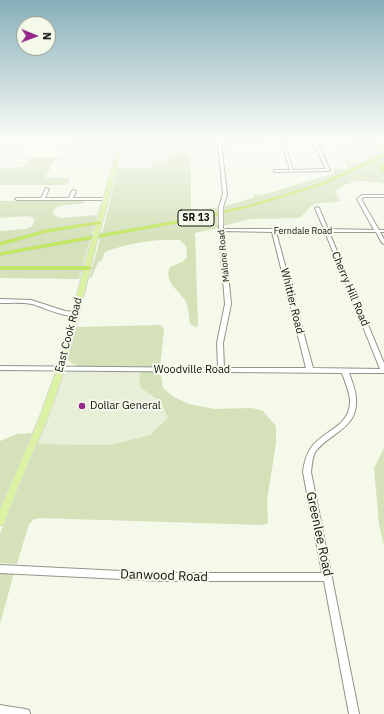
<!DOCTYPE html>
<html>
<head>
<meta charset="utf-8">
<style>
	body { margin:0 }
	#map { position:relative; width:384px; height:714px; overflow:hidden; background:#f4f9ea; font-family:"IBM Plex Sans",sans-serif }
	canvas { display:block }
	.north { position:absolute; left:16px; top:16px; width:40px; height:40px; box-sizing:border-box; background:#f4f9ea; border:1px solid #999d92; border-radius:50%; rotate:91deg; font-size:11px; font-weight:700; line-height:16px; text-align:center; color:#10120d }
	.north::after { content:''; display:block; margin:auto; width:14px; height:18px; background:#942788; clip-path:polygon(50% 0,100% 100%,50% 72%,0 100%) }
</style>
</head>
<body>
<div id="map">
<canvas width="384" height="714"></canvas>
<div class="north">N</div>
</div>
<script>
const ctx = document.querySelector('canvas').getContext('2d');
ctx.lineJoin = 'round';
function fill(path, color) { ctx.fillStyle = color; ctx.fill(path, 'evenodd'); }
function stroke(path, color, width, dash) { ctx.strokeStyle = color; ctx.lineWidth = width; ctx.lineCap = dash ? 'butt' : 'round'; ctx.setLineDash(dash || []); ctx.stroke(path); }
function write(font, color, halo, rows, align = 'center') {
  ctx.font = font + ' "IBM Plex Sans",sans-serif'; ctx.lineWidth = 4; ctx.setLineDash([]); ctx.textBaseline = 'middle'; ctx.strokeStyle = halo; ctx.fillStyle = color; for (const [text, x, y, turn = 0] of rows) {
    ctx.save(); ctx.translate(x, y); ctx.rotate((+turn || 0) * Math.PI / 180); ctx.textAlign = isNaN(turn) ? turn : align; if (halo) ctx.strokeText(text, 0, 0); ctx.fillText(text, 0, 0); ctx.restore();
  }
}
fill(new Path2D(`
	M103 140H143V142H235L237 149 206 151 205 154H196L188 152V151L181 150 177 151 174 158 163 162H152L153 150H121L119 156 63 157 64 153H56L61 143H102Z
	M334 140H384L382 143H373L384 150 355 166 349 164 348 161H345Z
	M70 371H141L139 379 141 388 161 402 168 418 150 435 110 445 36 444 53 408 63 375Z`), '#e7efd9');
fill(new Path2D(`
	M181 150H188L190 153 196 154 191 155V211L219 207 217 212 218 228 195 233 198 326 195 327 190 324C189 318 189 308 186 302 179 290 163 282 170 267L182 262 187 257 186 246 180 240C154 239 130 243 105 252L102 260 98 262 92 277 89 279 105 222 118 168H151L152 162C161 163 175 161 177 151Z
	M384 150V184C363 180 354 178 335 191L340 201C332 204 321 201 313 205 307 208 305 215 299 218L250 219 223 226 222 210 225 206 253 198 254 195 266 194 335 173 333 169H348L345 161 351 162 349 164 356 166Z
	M31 157H63L54 161 45 178H70L67 185H0V171L2 168 24 167Z
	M0 201H83L85 203 58 206 53 211 54 215 61 218 97 215 79 279 0 278V231L26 229 32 226 35 219 29 216 0 218Z
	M161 325 164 329 160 367 77 366V365L71 363 69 360H67L76 327Z
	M141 371H160L163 388 174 397 189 404 214 409 252 408 263 411 276 426V443L267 500 268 523 263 525 39 518 34 519 29 524 17 564 0 563V534L12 500 36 444 110 445 150 435 168 418 161 402 141 388 139 379Z
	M33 433 0 508V441L17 434Z
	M384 448V546L379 524 374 468Z
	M0 573H14L0 624Z`), '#d4e1b9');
const minor = new Path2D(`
	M272 140H291L284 141 293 170 326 169 312 140H316L330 170 328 171 274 172V170H290L281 141 221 143 227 194 223 207 221 208 219 207 223 194 218 143 0 144V142L251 141Z
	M351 140H358L365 142 363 143Z
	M46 188 49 189 45 198H69L72 191 74 190 76 191 73 198H106L108 199 106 200H17L15 199 17 198H41Z
	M362 195H384V197H364L361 199 379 230H384V232H380L384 239V244L382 243 376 232H329L384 363V373H349C352 382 356 390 356 400 358 428 330 433 316 451 312 457 312 465 311 472L359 714H349L324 581H162L0 573V565L162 573H322L303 472C304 464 306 455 311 448 323 430 351 427 350 400 349 390 345 382 342 373L0 370V366L218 368 217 343 225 304 219 230V225H223V229H324L315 208 317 207 319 208 328 229 374 230 357 199ZM224 231 272 232 306 368H224L223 343 231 304ZM276 232H325L380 369 313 368Z
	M0 299 31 300 65 311 75 312 78 314C68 320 43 307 32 304 22 302 10 303 0 303Z
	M0 705 25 709 29 710 30 714H0Z`);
const major = new Path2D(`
	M120 140H124L100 231 95 232 94 231Z
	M92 247 95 249C82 301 71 354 53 404 38 444 19 482 5 522L3 525 0 526V509L39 419 58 366 89 249Z`);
const highway = new Path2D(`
	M363 141 384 146V149L361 143V142Z
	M384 153V157L324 185 252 207 193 221 0 256V252L193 217 248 205 320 183Z
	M384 161V174L382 173 379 167Z
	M99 221 101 222V224L47 233 0 246V242L46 229Z
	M0 266H88L92 268 88 270H0Z`);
stroke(minor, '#919688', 2);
stroke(major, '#d9d9d8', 2);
stroke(highway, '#d9d9d8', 2);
fill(minor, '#fff');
fill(major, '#dbf1a3');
fill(highway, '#c3e765');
const minorBridge = new Path2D(`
	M221 207V225`);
const majorBridge = new Path2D(`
	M92 249 97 231`);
stroke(minorBridge, '#919688', 6, []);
stroke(majorBridge, '#d9d9d8', 7, []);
stroke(minorBridge, '#fff', 4.5);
stroke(majorBridge, '#dbf1a3', 5.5);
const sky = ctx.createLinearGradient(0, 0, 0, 240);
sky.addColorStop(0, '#87afba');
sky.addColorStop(0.58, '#fafcf6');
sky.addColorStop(1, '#fafcf600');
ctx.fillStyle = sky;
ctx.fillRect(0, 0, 384, 240);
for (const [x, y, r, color] of [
	[82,406,4,"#942788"]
]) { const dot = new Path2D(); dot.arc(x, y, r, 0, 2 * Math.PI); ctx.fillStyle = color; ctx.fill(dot); stroke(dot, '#f4f9ea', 1.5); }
write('9px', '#10120d', '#f4f9ea', [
	["Ferndale Road",303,231],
	["Malone Road",224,256,-96]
]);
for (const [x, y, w] of [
	[196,218,36]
]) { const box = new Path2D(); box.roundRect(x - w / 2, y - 8, w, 16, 3); ctx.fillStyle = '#f4f9ea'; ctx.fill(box); stroke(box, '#10120d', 1); }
write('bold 10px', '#10120d', null, [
	["SR 13",196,218]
]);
write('11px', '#10120d', '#f4f9ea', [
	["Cherry Hill Road",350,289,67],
	["Whittier Road",292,301,76],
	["East Cook Road",69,335,-75],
	["Woodville Road",192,370]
]);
write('11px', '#10120d', '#f4f9ea', [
	["Dollar General",90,406]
], 'left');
write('13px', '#10120d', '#f4f9ea', [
	["Greenlee Road",319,534,78],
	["Danwood Road",164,576,2]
]);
</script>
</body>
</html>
